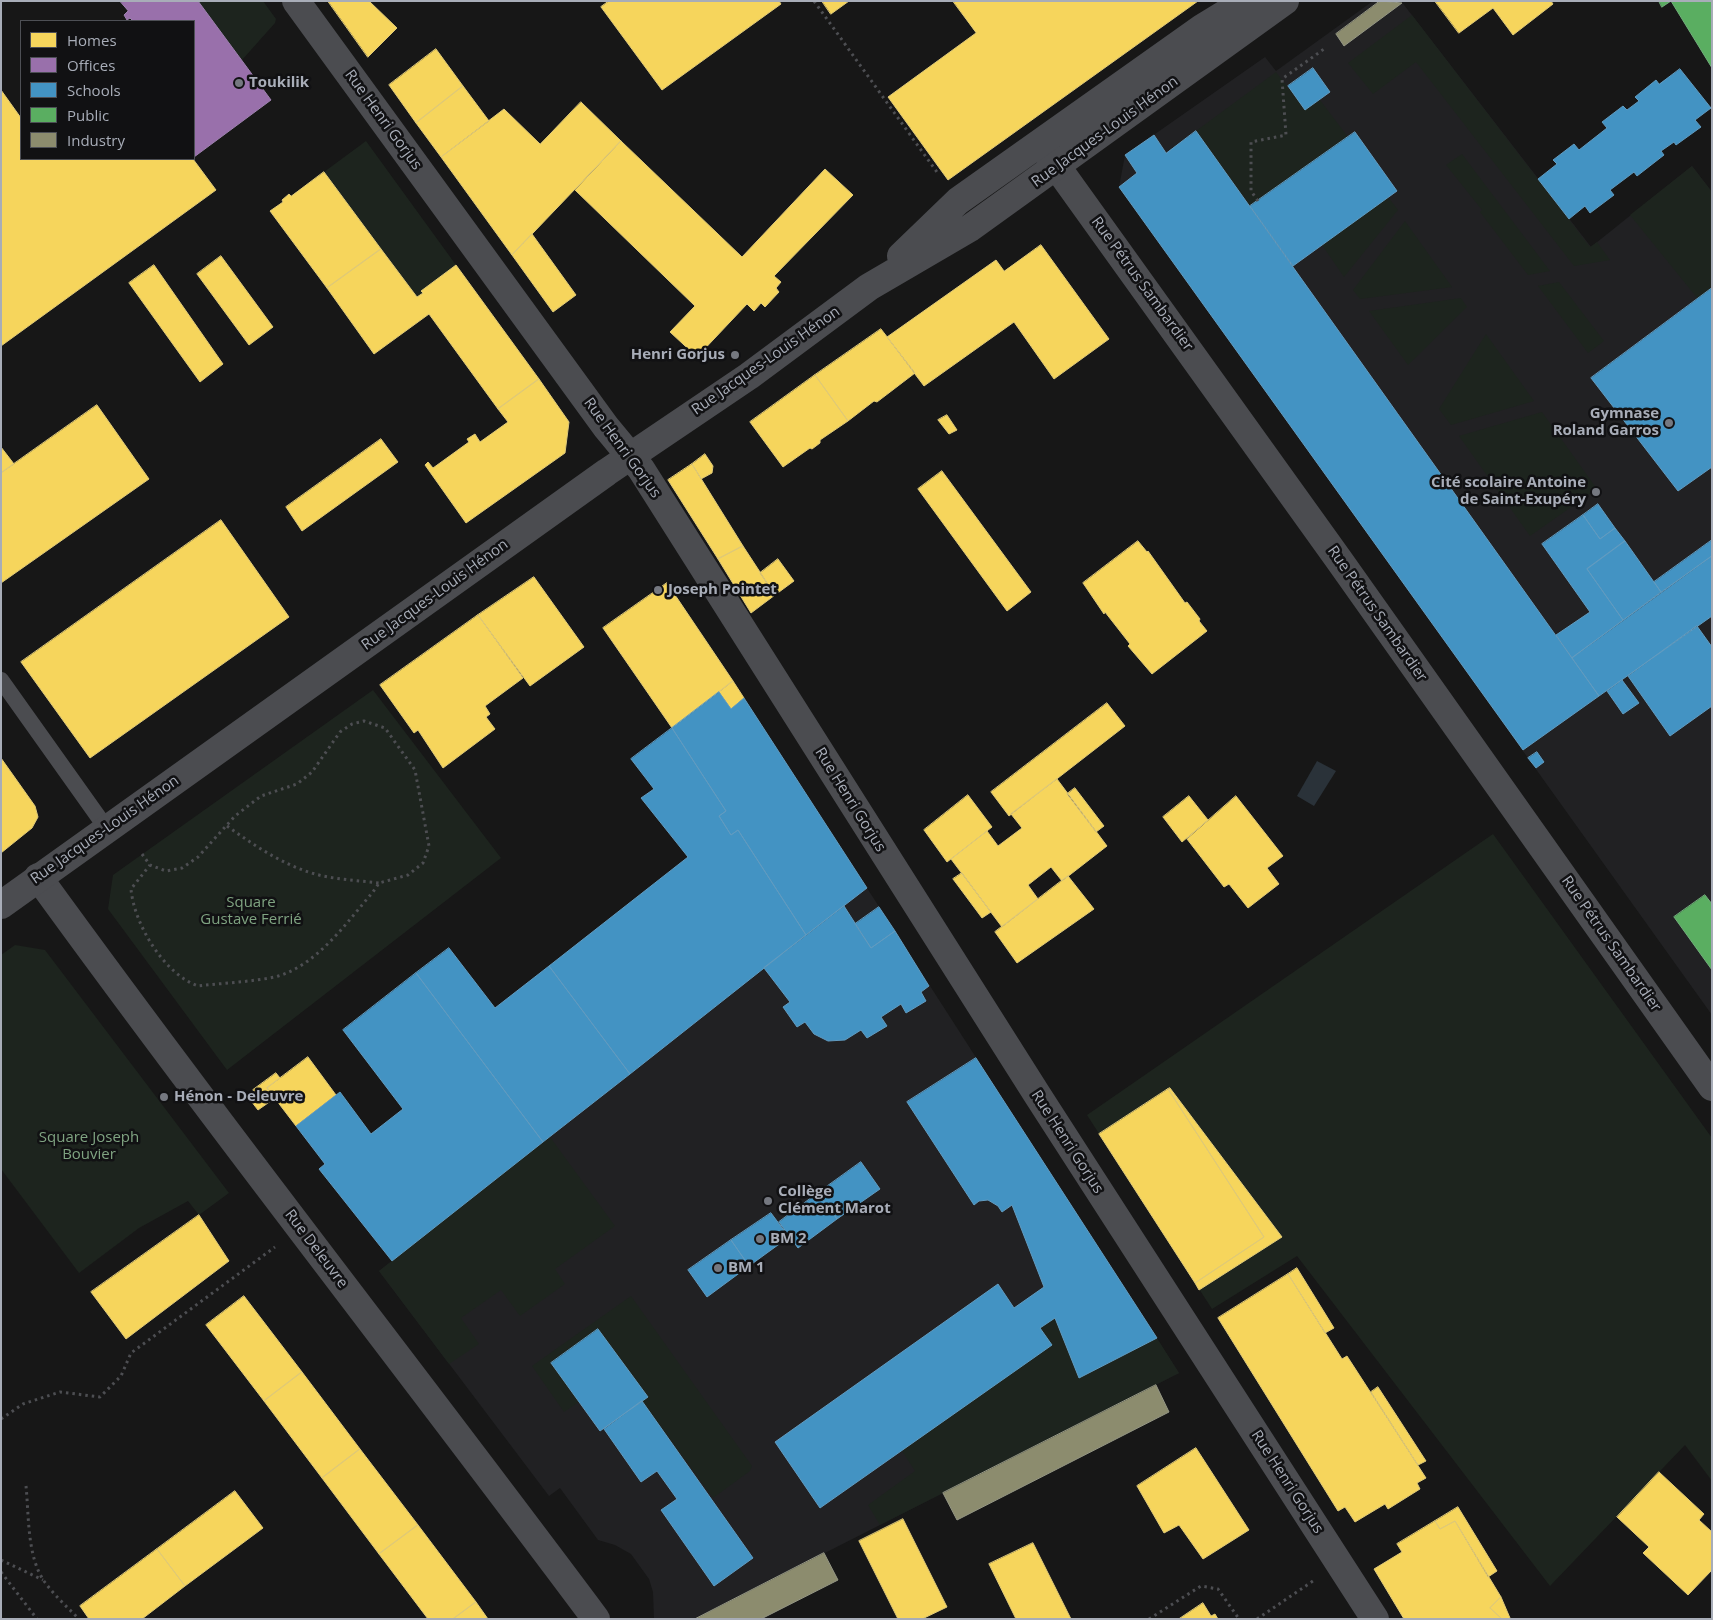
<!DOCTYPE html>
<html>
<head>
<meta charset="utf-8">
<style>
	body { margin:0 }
	#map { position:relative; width:1713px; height:1620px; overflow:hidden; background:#171717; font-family:"Open Sans",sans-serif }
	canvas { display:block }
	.frame { position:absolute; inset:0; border:2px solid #a8adb8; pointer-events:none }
	.legend { position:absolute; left:20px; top:20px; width:175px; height:140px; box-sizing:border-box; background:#111113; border:1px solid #4d4f55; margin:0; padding:6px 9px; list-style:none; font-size:15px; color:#a8adb8 }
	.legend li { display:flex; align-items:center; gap:10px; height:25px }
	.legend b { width:25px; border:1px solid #4d4f55 }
</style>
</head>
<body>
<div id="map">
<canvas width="1713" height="1620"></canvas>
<div class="frame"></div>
<ul class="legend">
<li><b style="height:14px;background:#f6d55c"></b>Homes</li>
<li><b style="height:14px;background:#9970ab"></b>Offices</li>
<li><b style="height:14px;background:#4393c3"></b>Schools</li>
<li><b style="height:14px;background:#5aae61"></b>Public</li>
<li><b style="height:14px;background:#8c8c6e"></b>Industry</li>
</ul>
</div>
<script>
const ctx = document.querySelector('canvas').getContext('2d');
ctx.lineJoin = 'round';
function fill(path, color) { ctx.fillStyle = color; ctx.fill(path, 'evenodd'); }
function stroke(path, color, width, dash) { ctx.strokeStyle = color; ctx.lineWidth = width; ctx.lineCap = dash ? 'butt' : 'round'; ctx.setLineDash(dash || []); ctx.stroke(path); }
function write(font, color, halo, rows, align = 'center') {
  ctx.font = font + ' "Open Sans",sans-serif'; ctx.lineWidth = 5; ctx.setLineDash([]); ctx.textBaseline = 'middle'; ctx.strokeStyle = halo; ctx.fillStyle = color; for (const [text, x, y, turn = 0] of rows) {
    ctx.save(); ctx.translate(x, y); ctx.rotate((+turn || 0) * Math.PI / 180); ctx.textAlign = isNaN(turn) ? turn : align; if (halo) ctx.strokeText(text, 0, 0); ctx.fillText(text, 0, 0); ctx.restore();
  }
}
fill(new Path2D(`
	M1373 1H1401L1591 247 1692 166 1712 192V1015L1119 187 1125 155 1265 57 1276 71Z
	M867 888 1179 1373 695 1619H654L653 1592 649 1579 631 1554 615 1545 598 1540 560 1488 549 1496 379 1271Z`), '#212123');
fill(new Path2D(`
	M198 1H263L276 19 275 23 242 60Z
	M1412 15 1590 247 1597 242 1610 260 1574 266 1416 62 1373 94 1348 63Z
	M1276 72 1305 110 1320 100 1348 137 1250 206 1196 131Z
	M366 141 456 265 421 291 423 293 417 297 324 172Z
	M1462 154 1550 271 1528 275 1480 212 1482 210 1446 165Z
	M1692 166 1712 192V288L1698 299 1630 215Z
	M1388 197 1398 210 1344 277 1322 245Z
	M1405 221 1452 287 1360 299 1353 290Z
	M1559 282 1604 341 1588 353 1538 286Z
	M1461 298 1467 307 1408 365 1369 311Z
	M1486 334 1534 401 1451 425 1439 409Z
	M1542 412 1597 489 1530 536 1459 436Z
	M373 690 501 858 227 1070 108 909 113 875Z
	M1493 834 1712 1138V1481L1685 1445 1550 1586 1297 1256 1212 1309 1087 1115Z
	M15 945 45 950 229 1193 199 1215 188 1201 139 1228 79 1273 1 1169V955Z
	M550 1137 615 1226 555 1269 565 1284 520 1316 501 1290 461 1318 479 1344 449 1364 379 1271Z
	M631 1296 752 1466 750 1471 713 1498 642 1401 648 1397 599 1330 551 1363 579 1402 564 1412 532 1366Z
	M1055 1318 1079 1378 1157 1338 1179 1373 880 1525 868 1505 915 1471 902 1451 1051 1345 1040 1328Z`), '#1d241e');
fill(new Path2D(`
	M1317 761 1336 771 1314 806 1297 796Z`), '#2a3239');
const homes = new Path2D(`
	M328 1H369L397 28 368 57Z
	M609 1H779L781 4 662 90 601 7Z
	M822 1H849L831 14Z
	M953 1H1198L948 180 888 97 976 33Z
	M1435 1H1551L1553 4 1513 35 1493 8 1459 33Z
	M436 49 463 86 416 123 389 85Z
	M463 86 489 121 441 157 416 123Z
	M1 90 21 118V159H193L216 190 1 346Z
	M581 102 621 141 512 255 441 157 504 109 540 144Z
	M621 141 742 257 825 169 853 195 774 276 781 282 776 288 779 292 765 307 761 303 754 311 747 304 697 357 670 332 695 306 575 190Z
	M324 172 381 249 327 288 270 211 283 202 282 200 289 194 291 196Z
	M532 234 576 295 553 312 512 255Z
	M1041 245 1109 339 1054 379 1014 322 924 386 887 337 996 260 1004 271Z
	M381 249 417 297 423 293 421 291 456 265 539 379 498 409 429 314 374 354 327 288Z
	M221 256 273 327 249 345 197 274Z
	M154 265 223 364 200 382 129 283Z
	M881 329 915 373 877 402 874 401 848 421 815 375Z
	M815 375 848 421 820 440V443L812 449 810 448 783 467 750 422Z
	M539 379 569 422 565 453 466 523 425 465 428 462 433 468 469 442 467 439 475 434 480 442 508 422 498 409Z
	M97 405 149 479 1 583V473Z
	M947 415 957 430 949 434 938 420Z
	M381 439 398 462 302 531 286 507Z
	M1 447 14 464 1 473Z
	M705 454 713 466 712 473 701 479 692 464Z
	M692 464 743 546 718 559 668 480Z
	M942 471 1031 592 1007 611 918 489Z
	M221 520 289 617 90 758 21 662Z
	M1138 541 1147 552 1148 551 1185 603 1187 602 1200 619 1199 621 1207 631 1152 674 1128 646 1130 644 1105 612 1104 614 1083 583Z
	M743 546 775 595 751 613 718 559Z
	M778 559 794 581 775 595 760 573Z
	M534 577 584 647 530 686 478 615Z
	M667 583 733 681 672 728 603 628Z
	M478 615 523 678 485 706 490 714 486 717 495 729 443 768 418 730 414 733 380 685Z
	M733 681 744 698 731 709 719 692Z
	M1107 703 1125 726 1009 816 991 792Z
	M1 758 35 806 38 817 32 828 1 853Z
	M1057 779 1107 846 1062 881 1051 867 1028 885 1038 899 1002 927 951 859 987 831 998 846 1022 828 1011 814Z
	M1075 788 1104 826 1096 832 1067 794Z
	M968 795 992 827 947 862 924 830Z
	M1189 796 1208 820 1182 842 1163 817Z
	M1236 796 1283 856 1267 868 1279 884 1248 908 1229 884 1224 887 1187 839Z
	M962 873 991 912 982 918 953 879Z
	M1068 876 1094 909 1017 963 995 932Z
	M308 1057 336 1095 296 1126 267 1088Z
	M276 1073 280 1078 267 1088 275 1098 258 1110 251 1101 256 1097 253 1090Z
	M1170 1088 1282 1237 1199 1290 1195 1283 1264 1237 1168 1089Z
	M1168 1089 1264 1237 1195 1283 1099 1134Z
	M199 1215 229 1261 126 1339 91 1292Z
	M1297 1268 1334 1328 1325 1333 1288 1274Z
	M1288 1274 1342 1359 1347 1356 1426 1478 1417 1483 1420 1489 1388 1509 1385 1504 1355 1522 1345 1507 1338 1511 1218 1318Z
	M244 1296 302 1372 264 1401 206 1325Z
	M302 1372 360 1449 322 1478 264 1401Z
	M1378 1387 1426 1461 1418 1465 1371 1392Z
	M1196 1448 1249 1530 1203 1559 1179 1525 1164 1533 1137 1486Z
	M360 1449 418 1525 379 1554 322 1478Z
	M1659 1472 1704 1514 1699 1520 1712 1532V1570L1688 1595 1643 1553 1649 1547 1617 1517Z
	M235 1491 263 1528 185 1586 157 1549Z
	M1458 1507 1497 1571 1488 1577 1455 1521 1440 1529 1435 1521Z
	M903 1519 947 1607 922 1619H898L859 1541Z
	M1435 1521 1440 1529 1455 1521 1501 1597 1490 1608 1502 1619H1404L1374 1569 1402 1552 1397 1544Z
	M418 1525 476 1602 453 1619H428L379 1554Z
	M1033 1543 1071 1619H1016L989 1564Z
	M157 1549 185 1586 142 1619H89L80 1606Z
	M1501 1597 1510 1618V1619H1502L1490 1608Z
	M476 1602 488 1619H453Z
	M1203 1603 1211 1616 1215 1614 1218 1619H1179Z`);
fill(homes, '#f6d55c');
stroke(homes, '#dfc978', 1);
const offices = new Path2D(`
	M120 1H198L271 100 194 157V21H133L130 18 127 20 124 15 128 11Z`);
fill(offices, '#9970ab');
stroke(offices, '#9e82af', 1);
const schools = new Path2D(`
	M1313 68 1330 92 1305 110 1288 86Z
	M1680 69 1711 108 1695 120 1701 127 1676 145 1674 142 1661 151 1664 155 1637 176 1634 172 1610 190 1614 195 1590 213 1585 206 1569 219 1538 179 1557 164 1553 160 1574 144 1579 150 1607 128 1602 122 1623 106 1627 110 1639 101 1635 97 1656 80 1659 84Z
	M1196 131 1599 696 1523 750 1119 187 1137 173 1125 155 1154 135 1166 153Z
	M1355 132 1397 191 1293 266 1250 206Z
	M1712 288V467L1678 491 1591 378Z
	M1598 504 1615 528 1600 539 1583 515Z
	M1583 515 1600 539 1615 528 1625 541 1587 569 1623 620 1572 658 1556 635 1590 612 1542 544Z
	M1712 540V556L1661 592 1654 582Z
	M1625 541 1661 592 1623 620 1587 569Z
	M1712 556V616L1599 696 1572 658Z
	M1697 626 1712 647V706L1670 736 1628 676Z
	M1622 680 1639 703 1623 714 1607 691Z
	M719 692 731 709 744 698 867 888 806 935 738 830 731 835 719 816 726 811 672 728Z
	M672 728 726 811 719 816 731 835 738 830 806 935 630 1074 549 966 688 857 641 798 654 789 631 759Z
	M1537 752 1544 762 1536 768 1528 758Z
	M844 906 871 948 895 931 929 986 921 992 926 1001 906 1013 901 1004 881 1017 887 1026 867 1038 861 1030 845 1040 828 1041 814 1034 805 1022 797 1027 783 1007 790 1002 764 968Z
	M879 907 895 931 871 948 855 924Z
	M449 948 495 1008 549 966 630 1074 543 1142 416 973Z
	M416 973 543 1142 392 1261 319 1169 325 1164 296 1126 340 1092 371 1134 403 1109 343 1030Z
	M976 1058 1157 1338 1079 1378 1055 1318 1040 1328 1052 1345 820 1508 775 1442 998 1284 1014 1308 1044 1287 1012 1205 1002 1212 998 1206 988 1200 979 1201 974 1205 907 1102Z
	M861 1162 880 1189 837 1219 818 1193Z
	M818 1193 837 1219 798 1248 779 1222Z
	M771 1213 789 1237 749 1266 731 1240Z
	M731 1240 749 1266 707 1297 688 1270Z
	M598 1329 648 1397 600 1431 551 1363Z
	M642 1401 753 1558 714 1586 661 1510 677 1499 657 1471 641 1482 604 1429Z`);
fill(schools, '#4393c3');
stroke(schools, '#619bc0', 1);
const public = new Path2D(`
	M1659 1H1712V68L1671 1 1662 7Z
	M1705 895 1712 904V970L1674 917Z`);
fill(public, '#5aae61');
stroke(public, '#71ae7b', 1);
const industry = new Path2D(`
	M1380 1 1402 3 1344 46 1336 34Z
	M1156 1385 1169 1412 957 1520 943 1493Z
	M824 1553 838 1580 761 1619H695Z`);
fill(industry, '#8c8c6e');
stroke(industry, '#949684', 1);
stroke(new Path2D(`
	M814 1 939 175
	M1258 201 1251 191V142L1286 135 1282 79 1324 49
	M227 826C258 848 290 870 328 877 345 880 362 881 379 883
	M142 854 150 865 166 871 182 868 198 857 235 816 261 796 297 784 312 772 340 732 352 724 364 721 385 728 415 770 429 846 423 863 408 875 379 883 373 892C346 923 317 966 275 977 250 982 223 983 198 986 164 974 134 924 131 889L150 865
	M1 1419 23 1404 60 1392 100 1397 121 1376 131 1353 275 1247
	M26 1486C29 1516 27 1556 44 1581 54 1595 67 1607 79 1619
	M1 1560 43 1580
	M1 1572 37 1619
	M1149 1619 1201 1586 1218 1589 1239 1619
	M1257 1619 1313 1581`), '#4d4e52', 3, [2.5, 4]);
stroke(new Path2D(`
	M1 680 107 829`), '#4b4c50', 16);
stroke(new Path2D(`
	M1042 146 1339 560 1712 1087
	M630 456 641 469 1038 1096 1375 1619
	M38 877C220 1128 411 1371 596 1619`), '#4b4c50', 28);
stroke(new Path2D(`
	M296 1 606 427 630 456
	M901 256 958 201 1202 28 1246 1
	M1 905 607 472 749 376 869 287 970 228 1285 1`), '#4b4c50', 28);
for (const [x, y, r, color] of [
	[239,83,5,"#757880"],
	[735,355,5,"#757880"],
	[1669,423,5,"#757880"],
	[1596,492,5,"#757880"],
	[658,590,5,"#757880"],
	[164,1097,5,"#757880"],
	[768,1201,5,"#757880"],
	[760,1239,5,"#757880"],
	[718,1268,5,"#757880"]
]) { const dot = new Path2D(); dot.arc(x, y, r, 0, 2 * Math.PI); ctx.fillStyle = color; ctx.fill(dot); stroke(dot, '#111113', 2); }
write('bold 15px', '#a8adb8', '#111113', [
	["Toukilik",249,83],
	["Henri Gorjus",725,355,"right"],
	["Gymnase",1659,414,"right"],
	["Roland Garros",1659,431,"right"],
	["Cité scolaire Antoine",1586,483,"right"],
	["de Saint-Exupéry",1586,500,"right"],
	["Joseph Pointet",668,590],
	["Hénon - Deleuvre",174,1097],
	["Collège",778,1192],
	["Clément Marot",778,1209],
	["BM 2",770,1239],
	["BM 1",728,1268]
], 'left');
write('15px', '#a8adb8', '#111113', [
	["Rue Henri Gorjus",383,120,54],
	["Rue Jacques-Louis Hénon",1105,132,-36],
	["Rue Pétrus Sambardier",1142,284,54],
	["Rue Jacques-Louis Hénon",766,361,-35],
	["Rue Henri Gorjus",622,448,54],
	["Rue Jacques-Louis Hénon",435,595,-36],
	["Rue Pétrus Sambardier",1377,614,55],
	["Rue Henri Gorjus",850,800,58],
	["Rue Jacques-Louis Hénon",105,830,-35],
	["Rue Pétrus Sambardier",1611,944,55],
	["Rue Henri Gorjus",1067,1142,57],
	["Rue Deleuvre",316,1249,53],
	["Rue Henri Gorjus",1287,1482,57]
]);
write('15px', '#7fa381', '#111113', [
	["Square",251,903],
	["Gustave Ferrié",251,920],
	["Square Joseph",89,1138],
	["Bouvier",89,1155]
]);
</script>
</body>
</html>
